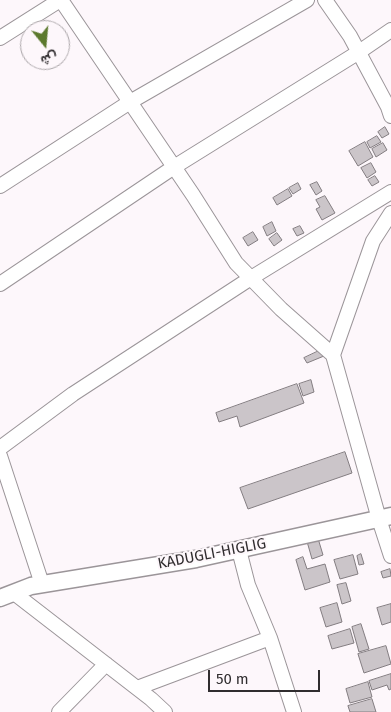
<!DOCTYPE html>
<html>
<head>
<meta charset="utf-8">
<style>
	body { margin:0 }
	#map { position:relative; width:391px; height:712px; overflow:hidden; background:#fdf7fb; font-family:"Fira Sans",Vazirmatn,sans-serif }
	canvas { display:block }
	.north { position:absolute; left:20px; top:20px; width:50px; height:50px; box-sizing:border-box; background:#fdf7fb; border:1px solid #aba6a9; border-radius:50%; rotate:163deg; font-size:14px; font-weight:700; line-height:20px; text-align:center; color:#302d2f }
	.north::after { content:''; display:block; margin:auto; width:18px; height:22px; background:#5c792e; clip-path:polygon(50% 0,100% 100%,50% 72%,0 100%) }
	.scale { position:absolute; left:208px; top:670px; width:112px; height:22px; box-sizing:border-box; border:2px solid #302d2f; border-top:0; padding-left:6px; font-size:15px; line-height:18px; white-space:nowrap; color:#302d2f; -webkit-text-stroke:4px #fdf7fb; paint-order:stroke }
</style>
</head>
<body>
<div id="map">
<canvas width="391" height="712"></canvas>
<div class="north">ش</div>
<div class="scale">50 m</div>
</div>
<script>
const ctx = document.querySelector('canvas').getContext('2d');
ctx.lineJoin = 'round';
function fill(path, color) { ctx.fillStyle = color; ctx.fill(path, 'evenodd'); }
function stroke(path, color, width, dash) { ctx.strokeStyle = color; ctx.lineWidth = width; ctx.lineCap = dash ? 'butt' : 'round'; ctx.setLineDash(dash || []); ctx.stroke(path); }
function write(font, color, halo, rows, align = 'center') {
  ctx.font = font + ' "Fira Sans",sans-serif'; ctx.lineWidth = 4; ctx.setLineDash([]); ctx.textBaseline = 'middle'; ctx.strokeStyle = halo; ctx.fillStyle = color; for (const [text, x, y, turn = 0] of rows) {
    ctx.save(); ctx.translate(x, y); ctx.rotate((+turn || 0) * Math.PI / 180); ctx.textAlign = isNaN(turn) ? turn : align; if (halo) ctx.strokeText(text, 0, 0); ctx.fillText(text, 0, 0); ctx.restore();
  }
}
const building = new Path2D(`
	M385 127 389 134 382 138 378 132Z
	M377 136 381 142 370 148 367 142Z
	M365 142 373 157 358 166 349 151Z
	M383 143 387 150 376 157 372 149Z
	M371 163 376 172 367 178 361 168Z
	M375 176 379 182 372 186 368 180Z
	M317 182 322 191 316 195 310 185Z
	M298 183 301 189 293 194 289 188Z
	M288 189 292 196 277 205 273 198Z
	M325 196 335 213 322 220 316 209 320 207 316 200Z
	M272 222 276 231 267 236 263 227Z
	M300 226 304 233 297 236 293 229Z
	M253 232 258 240 248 246 243 238Z
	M277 233 282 240 274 246 269 239Z
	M321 350 324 356 307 363 304 358Z
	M311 380 314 392 303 396 299 384Z
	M297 384 304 403 240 427 237 416 219 422 216 413Z
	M345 452 352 473 248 509 240 488Z
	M317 535 323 555 312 559 306 538Z
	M361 554 364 564 359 565 357 556Z
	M353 555 358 574 340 579 334 560Z
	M303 557 307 569 325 564 330 582 305 590 296 560Z
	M390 569 391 576 383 578 381 572Z
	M346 583 351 601 342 604 337 585Z
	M337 603 342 622 326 627 320 608Z
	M391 604V622L382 625 377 608Z
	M361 624 369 649 359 652 352 627Z
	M350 629 354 643 332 649 328 636Z
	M386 646 391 664 364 673 358 654Z
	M391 674V689L389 690 387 685 372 690 369 681Z
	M368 682 372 697 350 703 346 689Z
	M372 699 376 712H350L348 706Z`);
fill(building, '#cbc5c9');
stroke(building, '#837d81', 1);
const minor = new Path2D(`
	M61 0 193 195 236 263 281 309 333 355
	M325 0 350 36 388 107 391 116
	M0 38 60 0
	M0 186 130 102 307 0
	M391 213 373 241 333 355 379 519 391 556
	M0 284 174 167 359 52 391 30
	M0 448 73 394 251 278 391 192
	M0 456 42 584
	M239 550 248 585 270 638 294 712
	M14 593 151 699 165 712
	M137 688 270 638
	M59 712 106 664`);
const tertiary = new Path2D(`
	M0 598 31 586 196 559 391 516`);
stroke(minor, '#9b9599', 16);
stroke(tertiary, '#9b9599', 19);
stroke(minor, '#fff', 14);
stroke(tertiary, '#fff', 16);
write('15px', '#302d2f', '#fdf7fb', [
	["KADUGLI-HIGLIG",212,554,-11]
]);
</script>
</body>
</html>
